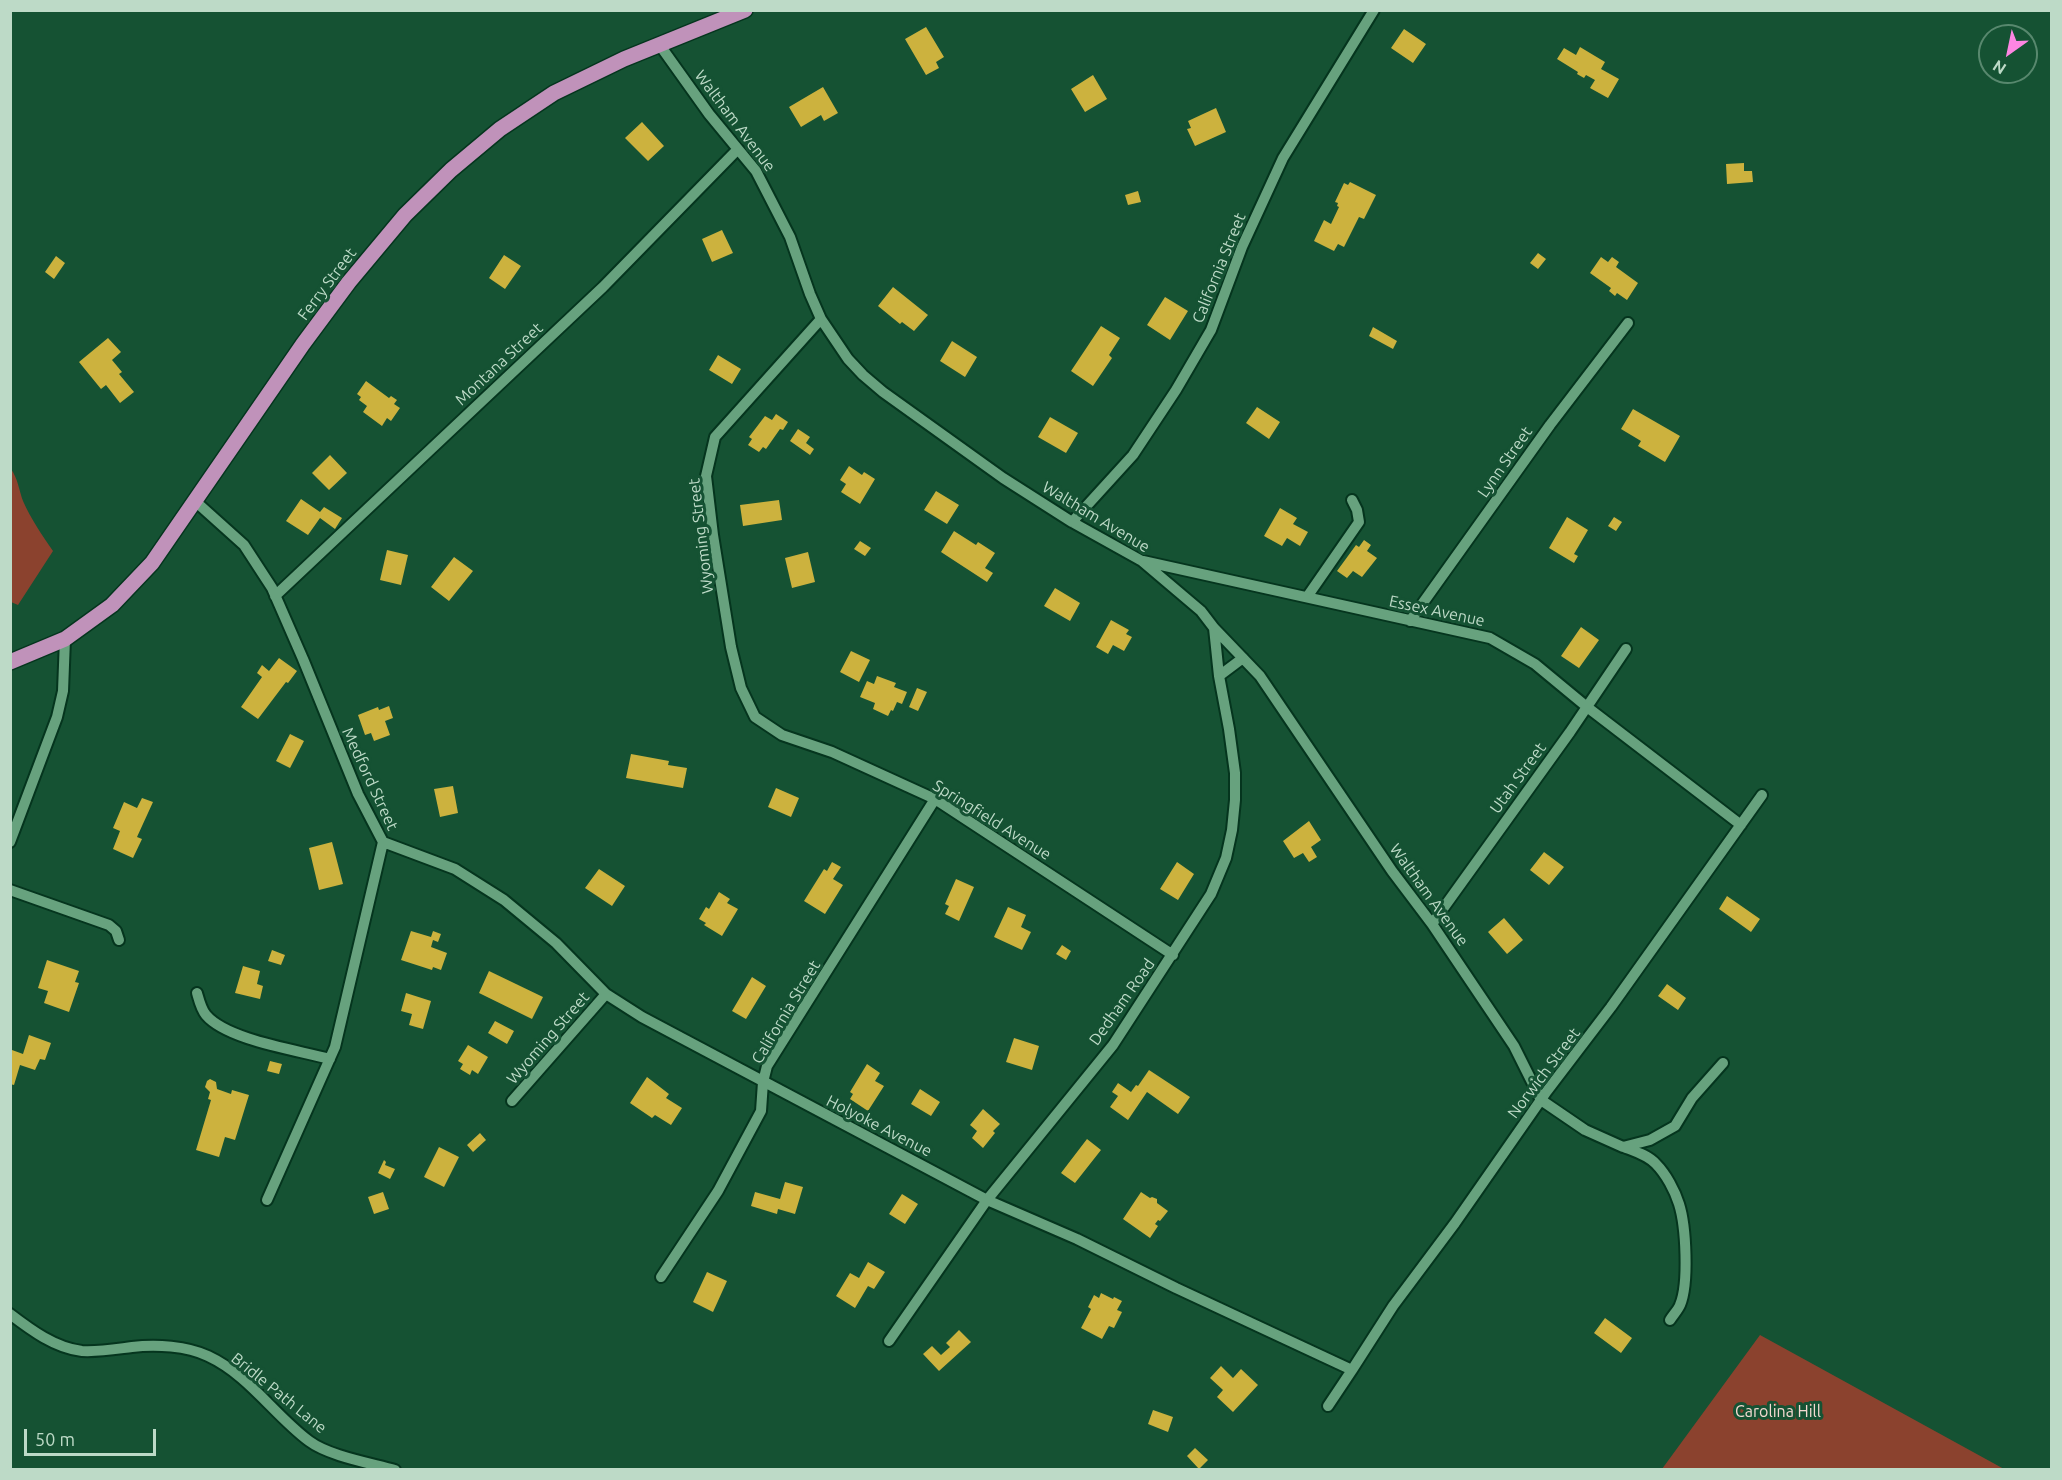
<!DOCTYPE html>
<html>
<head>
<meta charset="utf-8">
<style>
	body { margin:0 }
	#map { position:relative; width:2062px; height:1480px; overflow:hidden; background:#155233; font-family:Ubuntu,sans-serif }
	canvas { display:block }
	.frame { position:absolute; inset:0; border:12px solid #bddac7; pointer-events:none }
	.north { position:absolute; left:1978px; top:24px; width:60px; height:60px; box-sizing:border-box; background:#155233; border:2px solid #58886e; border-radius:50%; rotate:213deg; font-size:16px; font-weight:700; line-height:24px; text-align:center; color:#bddac7 }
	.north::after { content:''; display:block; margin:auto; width:21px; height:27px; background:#fd86e2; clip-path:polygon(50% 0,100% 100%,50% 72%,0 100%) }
	.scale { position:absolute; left:24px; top:1429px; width:132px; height:27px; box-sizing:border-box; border:3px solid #bddac7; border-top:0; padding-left:8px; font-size:18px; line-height:21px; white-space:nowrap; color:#bddac7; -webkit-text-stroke:4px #155233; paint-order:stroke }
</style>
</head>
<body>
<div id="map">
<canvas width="2062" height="1480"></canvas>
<div class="frame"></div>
<div class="north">N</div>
<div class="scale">50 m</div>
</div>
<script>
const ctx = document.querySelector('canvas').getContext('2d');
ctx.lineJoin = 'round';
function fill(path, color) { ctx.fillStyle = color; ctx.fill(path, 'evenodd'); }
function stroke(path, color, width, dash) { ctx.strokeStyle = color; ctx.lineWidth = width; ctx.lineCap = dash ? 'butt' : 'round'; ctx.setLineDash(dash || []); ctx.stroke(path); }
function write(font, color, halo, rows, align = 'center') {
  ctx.font = font + ' Ubuntu,sans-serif'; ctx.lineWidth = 6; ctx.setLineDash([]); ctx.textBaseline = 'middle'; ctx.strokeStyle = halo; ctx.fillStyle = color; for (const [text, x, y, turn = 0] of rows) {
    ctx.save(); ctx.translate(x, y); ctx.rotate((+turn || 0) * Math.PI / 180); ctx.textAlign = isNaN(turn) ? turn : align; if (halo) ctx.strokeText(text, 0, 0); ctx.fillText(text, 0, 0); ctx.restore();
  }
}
fill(new Path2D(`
	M11 469C18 479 19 490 23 501 31 519 42 535 53 551L18 605 11 602Z
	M1760 1335 2004 1469H1662Z`), '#8b422e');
fill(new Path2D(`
	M926 27 944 57 936 62 939 68 926 75 905 39Z
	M1404 29 1426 44 1413 63 1391 48Z
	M1580 47 1605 62 1601 69 1619 79 1608 98 1590 88 1595 80 1586 75 1584 78 1577 74 1578 72 1557 59 1564 48 1576 55Z
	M1093 75 1107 99 1085 112 1071 89Z
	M823 87 838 113 824 121 821 115 801 127 789 107Z
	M1216 108 1226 132 1195 146 1187 129 1191 128 1188 121Z
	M642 122 664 146 648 161 625 138Z
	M1744 163V171H1752L1753 182 1727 184 1726 164Z
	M1350 182 1376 195 1364 219 1359 217 1344 247 1338 244 1334 251 1314 241 1324 220 1331 224 1339 207 1337 206 1338 203 1335 202 1344 183 1348 185Z
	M1138 191 1141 202 1128 205 1125 195Z
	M722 230 733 253 712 262 702 239Z
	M1538 253 1546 259 1538 269 1530 263Z
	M504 255 521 266 505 289 489 278Z
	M56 256 65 263 54 279 45 272Z
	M1601 257 1608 262 1612 257 1619 262 1616 267 1638 283 1627 300 1617 293 1615 296 1609 291 1611 288 1590 273Z
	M893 287 928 315 914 331 902 322 900 324 878 306Z
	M1165 297 1188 311 1170 340 1147 325Z
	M1101 326 1120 338 1109 355 1112 358 1093 386 1071 371Z
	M1373 327 1397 341 1393 349 1369 336Z
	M108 338 121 352 112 360 122 372 119 374 134 392 120 403 106 385 101 389 79 362Z
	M952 341 977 357 965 377 940 361Z
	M718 355 741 369 732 384 709 370Z
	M366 381 389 398 391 396 397 400 394 404 400 408 391 421 387 418 382 426 363 412 367 406 359 400 361 397 357 394Z
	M1257 407 1280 422 1269 439 1246 423Z
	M1633 409 1680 436 1665 462 1638 446 1641 441 1621 429Z
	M776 414 788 422 783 430 780 429 766 449 763 447 759 452 748 445 752 439 749 437 765 416 772 420Z
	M1050 417 1078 433 1066 453 1038 437Z
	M798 429 810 437 806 443 814 449 810 455 790 441Z
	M330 455 347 473 329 490 312 473Z
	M849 466 862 475 864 472 875 479 860 504 841 492 846 484 840 480Z
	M936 491 959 505 947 524 924 510Z
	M301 499 320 512 324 507 342 518 335 529 320 518 308 535 286 521Z
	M779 500 782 520 743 526 740 505Z
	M1280 508 1297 518 1293 524 1308 532 1300 546 1287 538 1282 546 1264 536Z
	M1567 517 1588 530 1574 554 1578 556 1574 563 1549 548Z
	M1614 517 1622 522 1616 531 1608 526Z
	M954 531 976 545 978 542 995 553 985 568 993 573 987 582 941 552Z
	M1364 540 1371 545 1367 551 1377 558 1362 577 1353 571 1347 578 1337 571 1356 545 1359 547Z
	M860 541 871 548 865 556 854 549Z
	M387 550 408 555 401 585 380 580Z
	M808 552 815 582 792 588 785 558Z
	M454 557 473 571 449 601 431 587Z
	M1055 588 1080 603 1070 621 1044 606Z
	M1111 620 1129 630 1126 634 1132 637 1124 651 1113 645 1108 654 1096 647Z
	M1581 627 1599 640 1579 668 1561 656Z
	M851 651 870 660 859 682 840 672Z
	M279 658 297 671 288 683 286 682 258 719 241 707 262 677 257 673 262 665 269 671Z
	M877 676 896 683 894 687 907 692 902 704 897 702 893 711 891 710 888 716 873 709 875 703 860 697 867 681 874 684Z
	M917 688 927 692 918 711 909 707Z
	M389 706 393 718 385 721 390 735 374 741 371 733 365 735 358 715 378 707 379 710Z
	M290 734 304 741 290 768 276 761Z
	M631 754 669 761 668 765 687 768 683 788 626 778Z
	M453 786 458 813 440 817 434 789Z
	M776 788 799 798 791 817 768 807Z
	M142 798 153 802 137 837 142 839 133 858 113 849 120 831 113 828 124 802 137 808Z
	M1309 821 1321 840 1311 847 1317 857 1309 862 1303 853 1294 858 1283 841Z
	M332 842 343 884 319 890 309 848Z
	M1544 852 1564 867 1549 885 1530 870Z
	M832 862 841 867 833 879 843 885 825 914 804 901 824 869 827 871Z
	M1177 862 1194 874 1178 900 1160 889Z
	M599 869 625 886 612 906 585 888Z
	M956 879 974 887 959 921 945 914 949 906 945 904Z
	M719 892 730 899 727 903 738 909 722 936 704 925 706 923 699 919 706 907 709 909Z
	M1727 896 1760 919 1751 932 1719 909Z
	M1008 907 1026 915 1021 927 1031 932 1022 950 994 937Z
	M1504 918 1523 940 1507 954 1488 932Z
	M411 931 431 937 433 931 441 934 438 942 433 940 431 947 447 953 441 970 433 967 432 970 401 960Z
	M1062 945 1071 951 1066 960 1056 954Z
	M272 950 285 955 281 965 268 961Z
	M47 960 79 971 75 982 79 983 69 1012 44 1003 48 991 38 988Z
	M243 966 260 971 257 984 263 986 260 999 235 993Z
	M489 971 543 997 532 1019 479 993Z
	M752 977 766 986 746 1019 732 1011Z
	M1667 984 1686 998 1678 1010 1658 996Z
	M406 993 431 1001 423 1029 409 1025 412 1014 401 1011Z
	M495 1021 514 1031 507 1044 488 1033Z
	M29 1035 51 1043 45 1060 40 1059 35 1070 20 1065 14 1085 10 1084V1053L12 1050 23 1054Z
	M1014 1038 1039 1046 1032 1070 1006 1062Z
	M468 1045 488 1057 478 1074 472 1070 470 1075 460 1069 463 1064 458 1061Z
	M270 1061 282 1064 279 1074 267 1071Z
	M867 1064 880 1073 875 1081 884 1086 868 1111 850 1099 853 1094 850 1092Z
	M1149 1070 1190 1097 1178 1114 1147 1092 1128 1120 1110 1107 1118 1096 1112 1092 1118 1083 1131 1092 1136 1085 1138 1086Z
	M647 1077 669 1094 666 1098 682 1108 671 1125 655 1115 652 1118 630 1103Z
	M210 1079 216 1082 217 1089 231 1094 232 1090 249 1095 235 1140 225 1137 219 1157 196 1150 211 1100 208 1099 210 1092 205 1087 207 1081Z
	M920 1089 940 1102 931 1116 911 1104Z
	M983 1109 1000 1124 993 1131 995 1133 983 1148 972 1138 977 1131 970 1125Z
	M480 1133 486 1140 473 1152 467 1145Z
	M1087 1139 1101 1150 1075 1183 1061 1173Z
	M439 1147 459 1157 444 1187 424 1177Z
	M384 1160 386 1162 385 1165 395 1169 390 1179 378 1173Z
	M785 1182 803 1187 795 1214 778 1209 777 1214 751 1206 755 1192 780 1199Z
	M383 1192 389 1209 374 1214 368 1197Z
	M1141 1192 1150 1198 1152 1197 1157 1199V1203L1168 1211 1160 1221 1158 1220 1155 1224 1158 1226 1150 1238 1123 1219Z
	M902 1194 918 1204 905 1224 889 1214Z
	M868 1262 885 1272 874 1289 868 1286 855 1308 836 1296 850 1273 859 1278Z
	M707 1272 727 1281 713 1312 693 1302Z
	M1101 1293 1113 1299 1114 1297 1122 1301 1117 1310 1122 1312 1114 1328 1109 1326 1102 1339 1081 1328 1091 1309 1088 1307 1094 1295 1099 1298Z
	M1605 1318 1632 1338 1621 1353 1594 1333Z
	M959 1330 971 1342 939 1371 923 1354 932 1346 941 1355 950 1347 946 1343Z
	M1221 1366 1233 1378 1241 1369 1258 1385 1233 1412 1217 1397 1223 1390 1210 1378Z
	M1153 1410 1173 1417 1168 1432 1148 1424Z
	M1195 1448 1208 1460 1199 1469 1187 1456Z`), '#ccb23e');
const minor = new Path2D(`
	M659 44 709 114 756 171 790 237 810 294 821 319 848 359 863 375 883 392 1003 478 1072 522 1142 561 1201 611 1214 628 1260 676 1392 871 1432 924 1514 1046 1541 1100 1585 1130 1623 1147 1650 1140 1675 1126 1692 1098 1723 1063
	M821 319 715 437 706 476 713 535 731 647 741 688 755 717 782 735 832 752 935 799 1173 955
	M195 501 244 545 272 588 303 659 358 794 383 842 335 1047 267 1200
	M1072 522 1133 455 1176 390 1211 330 1242 247 1283 158 1374 10
	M1143 561 1490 638 1535 664 1587 707 1741 825
	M275 596 603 287 738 149
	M1307 597 1359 522 1357 510 1352 500
	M1410 621 1550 425 1628 323
	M1219 676 1243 658
	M10 842 57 717 63 691 65 639
	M383 842 455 869 504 900 556 943 606 994 642 1017 987 1200 1077 1239 1176 1288 1352 1370 1328 1406
	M10 890 109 925 116 931 119 940
	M1432 924 1570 732 1626 649
	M197 993C199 1000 201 1009 206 1015 227 1040 297 1050 330 1059
	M512 1101 606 994
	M1624 1147C1634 1151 1648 1155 1656 1164 1666 1174 1675 1191 1679 1204 1686 1226 1689 1284 1680 1305 1678 1310 1673 1315 1670 1320
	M661 1277 718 1191 761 1111 763 1082 767 1066 935 799
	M10 1314C31 1330 55 1348 82 1351 99 1352 116 1349 132 1347 156 1344 187 1346 208 1356 249 1375 274 1415 309 1441 329 1456 370 1463 395 1470
	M889 1341 987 1200 1113 1045 1211 894 1226 858 1232 830 1235 800V773L1229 729 1219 676 1214 628
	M1352 1370 1393 1306 1455 1223 1547 1091 1611 1007 1762 795`);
const major = new Path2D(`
	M10 662 65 639 112 605 152 563 303 344 349 282 405 215 451 170 500 129 554 93 624 59 745 10`);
stroke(minor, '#05351e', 14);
stroke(major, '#05351e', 18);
stroke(minor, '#67a27e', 10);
stroke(major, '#c092ba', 15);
write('16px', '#bddac7', '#155233', [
	["Waltham Avenue",735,121,53],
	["California Street",1219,268,-68],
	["Ferry Street",327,284,-53],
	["Montana Street",499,364,-43],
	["Lynn Street",1505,462,-55],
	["Waltham Avenue",1096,517,31],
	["Wyoming Street",701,536,-97],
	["Essex Avenue",1437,611,12],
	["Utah Street",1518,778,-54],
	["Medford Street",370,779,65],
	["Springfield Avenue",992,820,32],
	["Waltham Avenue",1429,895,54],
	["Dedham Road",1122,1002,-55],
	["California Street",786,1012,-59],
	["Wyoming Street",548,1038,-49],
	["Norwich Street",1544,1073,-53],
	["Holyoke Avenue",879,1126,27],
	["Bridle Path Lane",279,1393,39]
]);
write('16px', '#f5d9d1', '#155233', [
	["Carolina Hill",1778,1412]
]);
</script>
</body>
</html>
